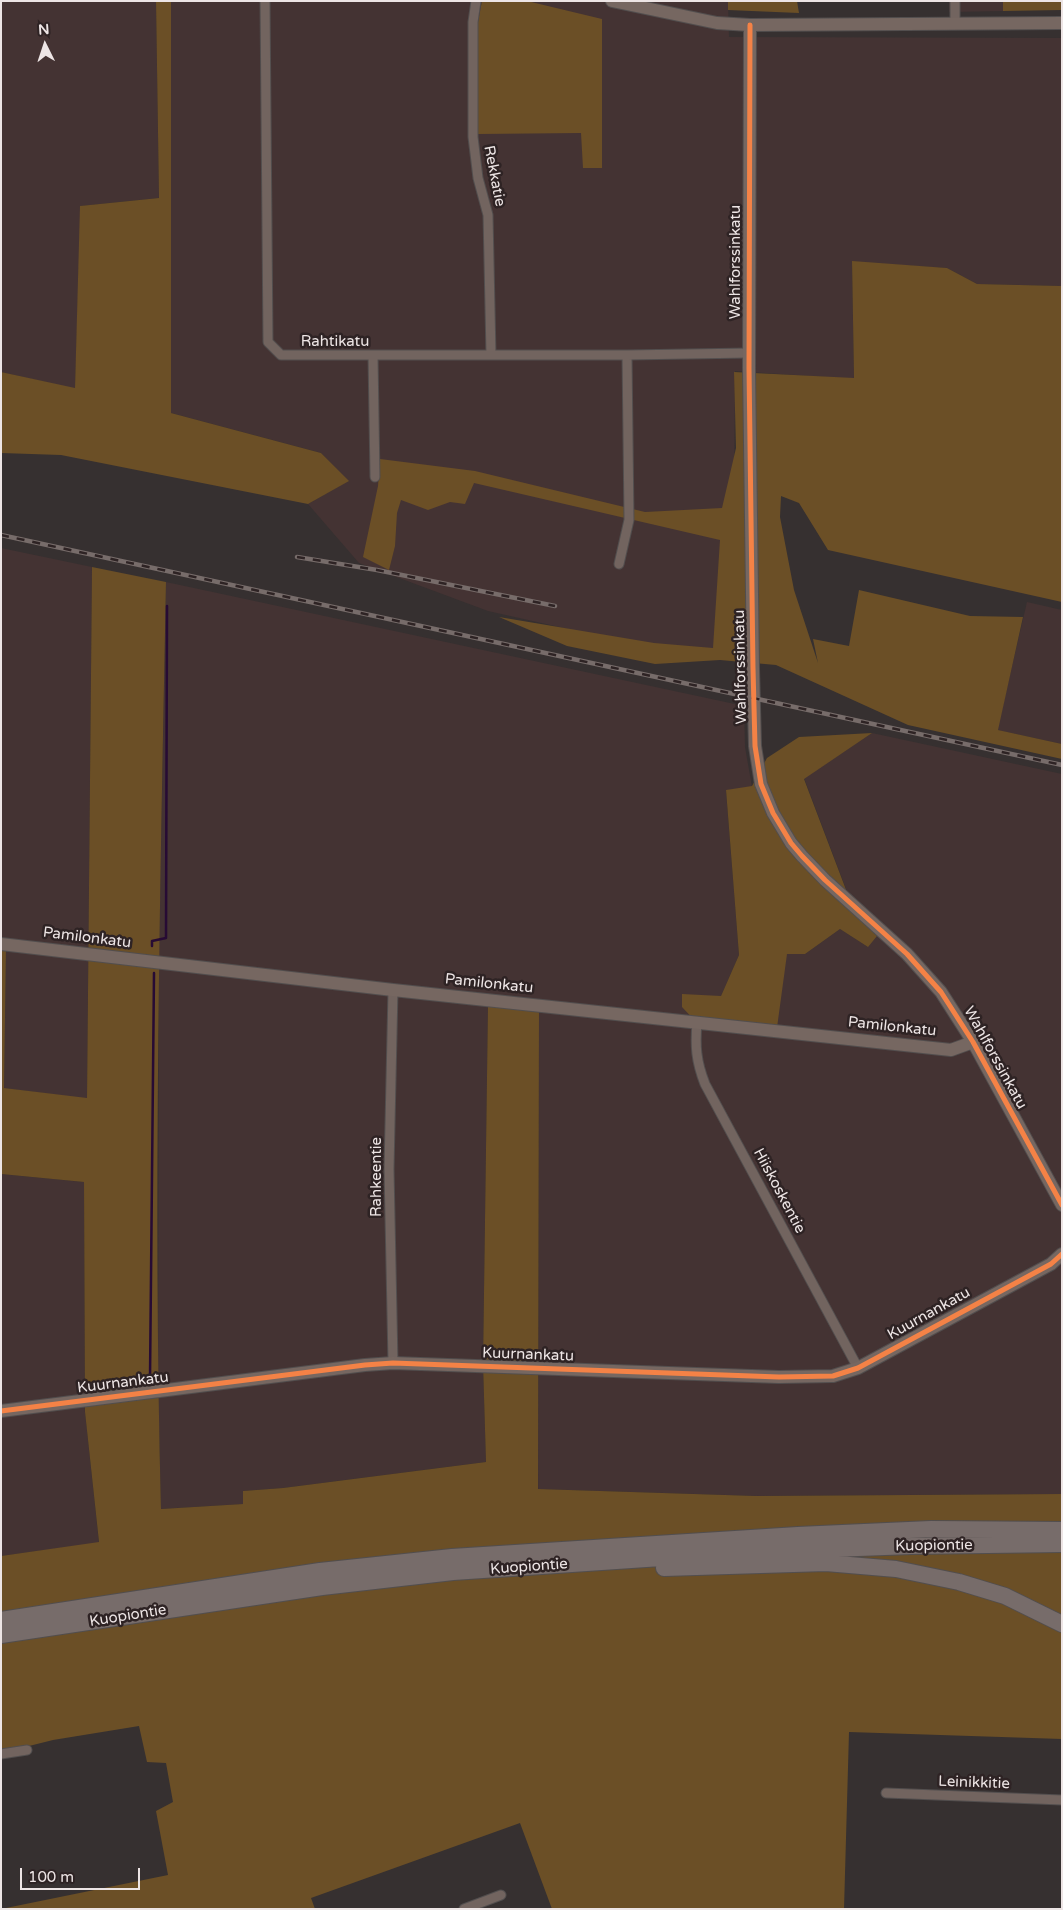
<!DOCTYPE html>
<html>
<head>
<meta charset="utf-8">
<style>
	body { margin:0 }
	#map { position:relative; width:1063px; height:1910px; overflow:hidden; background:#363030; font-family:"Varela Round",sans-serif }
	canvas { display:block }
	.frame { position:absolute; inset:0; border:2px solid #ede5e5; pointer-events:none }
	.north { position:absolute; left:20px; top:20px; width:50px; height:50px; -webkit-text-stroke:4px #2e2324; paint-order:stroke; rotate:356deg; font-size:14px; font-weight:700; line-height:20px; text-align:center; color:#ede5e5 }
	.north::after { content:''; display:block; margin:auto; width:18px; height:22px; background:#ede5e5; clip-path:polygon(50% 0,100% 100%,50% 72%,0 100%) }
	.scale { position:absolute; left:20px; top:1868px; width:120px; height:22px; box-sizing:border-box; border:2px solid #ede5e5; border-top:0; padding-left:6px; font-size:15px; line-height:18px; white-space:nowrap; color:#ede5e5; -webkit-text-stroke:4px #2e2324; paint-order:stroke }
</style>
</head>
<body>
<div id="map">
<canvas width="1063" height="1910"></canvas>
<div class="frame"></div>
<div class="north">N</div>
<div class="scale">100 m</div>
</div>
<script>
const ctx = document.querySelector('canvas').getContext('2d');
ctx.lineJoin = 'round';
function fill(path, color) { ctx.fillStyle = color; ctx.fill(path, 'evenodd'); }
function stroke(path, color, width, dash) { ctx.strokeStyle = color; ctx.lineWidth = width; ctx.lineCap = dash ? 'butt' : 'round'; ctx.setLineDash(dash || []); ctx.stroke(path); }
function write(font, color, halo, rows, align = 'center') {
  ctx.font = font + ' "Varela Round",sans-serif'; ctx.lineWidth = 5; ctx.setLineDash([]); ctx.textBaseline = 'middle'; ctx.strokeStyle = halo; ctx.fillStyle = color; for (const [text, x, y, turn = 0] of rows) {
    ctx.save(); ctx.translate(x, y); ctx.rotate((+turn || 0) * Math.PI / 180); ctx.textAlign = isNaN(turn) ? turn : align; if (halo) ctx.strokeText(text, 0, 0); ctx.fillText(text, 0, 0); ctx.restore();
  }
}
fill(new Path2D(`
	M1 1H156L159 198 81 206 75 389 1 372Z
	M171 1H728L729 37 1062 38V286L977 284 947 268 852 262 854 379 735 371 733 651 653 648 488 611 359 563 308 504 348 481 321 453 171 413Z
	M949 1H1003V11L949 12Z
	M1 548 92 567 87 1099 4 1088 6 948 1 947Z
	M166 582 744 706 745 747 752 787 726 791 739 955 721 996 700 1026 787 953 805 954 840 929 868 947 804 778 872 733 1062 774V1494L756 1496 538 1489 539 1009 488 1005 483 1364 486 1462 283 1488 243 1491V1504L161 1509 158 1390 159 952Z
	M1027 602 1062 610V744L997 730Z
	M1 1174 84 1182 85 1412 99 1543 1 1556Z`), '#433');
fill(new Path2D(`
	M156 1H171V413L321 453 349 481 308 504 61 455 1 453V372L75 388 80 206 159 198Z
	M482 1H527L602 19V168H583L581 133 478 134V22Z
	M728 1H797L799 13 728 10Z
	M1003 1H1062V10L1003 11Z
	M852 261 947 268 977 284 1062 286V602L828 550 799 503 781 496 780 517 794 590 818 663 813 639 849 646 859 590 970 616 1023 617 998 730 1062 744V759L908 725 776 665 720 660 655 664 567 646 499 617 654 643 713 648 720 540 474 483 465 504 450 502 428 510 401 500 397 513 395 546 389 570 363 557 378 486 380 459 475 471 645 512 722 508 736 448 734 372 854 378Z
	M92 567 166 582C160 891 153 1200 161 1509L243 1504V1491L283 1488 486 1462 483 1364 488 1004 539 1009 538 1489 756 1496 1062 1494V1739L849 1732 844 1909H552L520 1823 311 1898 315 1909H1L168 1875 156 1811 173 1802 166 1763 147 1762 139 1726 53 1740 1 1753V1556L99 1542 85 1412 84 1182 1 1174V947L6 948 4 1088 87 1098Z
	M872 733 804 779 856 916 877 936 868 947 840 929 805 954H787L776 1035 700 1026 682 1007V994L721 996 739 955 726 790 752 786 767 758 799 737Z`), '#6b4f26');
stroke(new Path2D(`
	M152 946V941L166 938 167 606
	M150 1378 154 973`), '#270b34', 2.5);
const street = new Path2D(`
	M265 1 268 342 281 355H627L749 353
	M476 1 473 22V137L478 178 488 215 491 355
	M955 24V1
	M373 356 375 477
	M619 564 629 520 627 355
	M393 990 389 1169 393 1363
	M697 1022C695 1046 696 1061 705 1084L858 1368
	M1 1754 27 1750
	M886 1793 1062 1800
	M464 1909 501 1895`);
const secondary = new Path2D(`
	M612 1 717 23 750 25 1062 23
	M750 25 749 368 753 668 755 746 761 784 773 813 791 843 802 856 825 880 907 954 941 992 973 1042 1062 1205
	M1 944 393 990 951 1050 973 1042
	M1 1411 365 1365 393 1363 779 1377 833 1376 858 1368 1051 1264 1062 1254`);
const highway = new Path2D(`
	M664 1568 826 1563 896 1569 959 1582 1005 1596 1062 1624
	M1 1620 320 1571 452 1557 798 1535 931 1529 1062 1530
	M1 1635 322 1587 453 1572 750 1552 912 1546 1062 1544`);
stroke(street, '#524e4e', 11);
stroke(secondary, '#524e4e', 14);
stroke(highway, '#524e4e', 18);
stroke(street, '#72645f', 9);
stroke(secondary, '#766761', 12);
stroke(highway, '#776c6a', 16);
const rail = new Path2D(`
	M1 535 1062 765
	M297 557 377 570 555 606`);
stroke(rail, '#776c6a', 4.5);
stroke(rail, '#2e2324', 2.5, [8]);
stroke(new Path2D(`
	M750 25 749 368 753 668 755 746 761 784 773 813 791 843 802 856 825 880 907 954 941 992 973 1042 1062 1205
	M1 1411 365 1365 393 1363 779 1377 833 1376 858 1368 1051 1264 1062 1254`), '#f48246', 5);
write('15px', '#ede5e5', '#2e2324', [
	["Rekkatie",494,176,79],
	["Wahlforssinkatu",736,262,-90],
	["Rahtikatu",335,342],
	["Wahlforssinkatu",741,667,-91],
	["Pamilonkatu",87,938,7],
	["Pamilonkatu",489,984,6],
	["Pamilonkatu",892,1027,6],
	["Wahlforssinkatu",995,1058,61],
	["Rahkeentie",377,1177,-90],
	["Hiiskoskentie",779,1191,62],
	["Kuurnankatu",929,1314,-29],
	["Kuurnankatu",528,1355,2],
	["Kuurnankatu",123,1383,-7],
	["Kuopiontie",934,1546,-1],
	["Kuopiontie",529,1567,-4],
	["Kuopiontie",128,1616,-9],
	["Leinikkitie",974,1783,2]
]);
</script>
</body>
</html>
